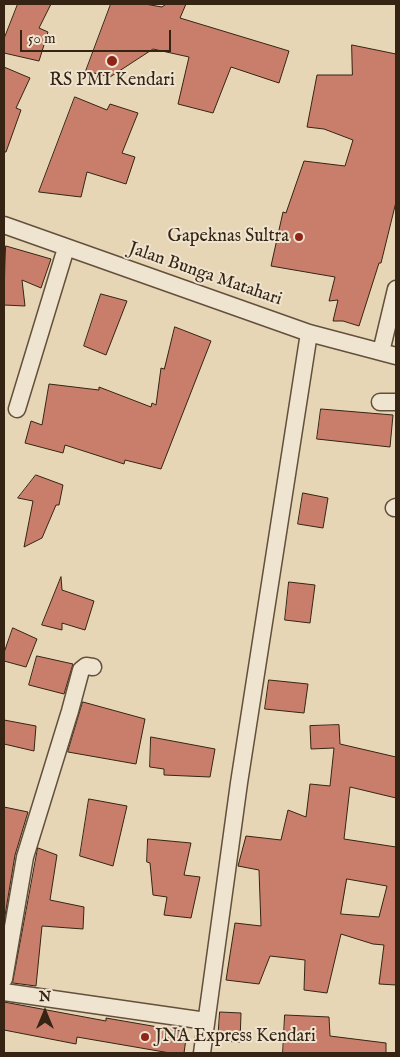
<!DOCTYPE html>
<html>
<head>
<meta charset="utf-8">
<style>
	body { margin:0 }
	#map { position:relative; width:400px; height:1057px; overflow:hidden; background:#e7d6b6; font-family:"IM FELL English",serif }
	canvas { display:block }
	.frame { position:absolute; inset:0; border:5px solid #352413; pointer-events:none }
	.north { position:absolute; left:20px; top:987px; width:50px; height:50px; -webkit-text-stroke:4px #efe4d0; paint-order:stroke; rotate:0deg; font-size:14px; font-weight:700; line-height:20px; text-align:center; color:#352413 }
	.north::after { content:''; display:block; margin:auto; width:18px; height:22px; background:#352413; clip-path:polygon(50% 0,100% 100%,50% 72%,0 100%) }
	.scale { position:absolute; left:20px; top:30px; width:151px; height:22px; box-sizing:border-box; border:2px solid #352413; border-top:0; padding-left:6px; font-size:15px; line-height:18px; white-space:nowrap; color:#352413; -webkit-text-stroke:4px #efe4d0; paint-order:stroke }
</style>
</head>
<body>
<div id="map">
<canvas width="400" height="1057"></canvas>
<div class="frame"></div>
<div class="north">N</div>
<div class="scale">50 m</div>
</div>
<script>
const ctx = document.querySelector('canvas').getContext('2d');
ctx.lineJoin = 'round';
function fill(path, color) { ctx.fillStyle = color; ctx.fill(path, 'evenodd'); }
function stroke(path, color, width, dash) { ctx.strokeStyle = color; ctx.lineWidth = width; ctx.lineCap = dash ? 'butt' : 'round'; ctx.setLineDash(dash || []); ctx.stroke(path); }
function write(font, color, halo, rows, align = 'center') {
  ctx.font = font + ' "IM FELL English",serif'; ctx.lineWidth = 4; ctx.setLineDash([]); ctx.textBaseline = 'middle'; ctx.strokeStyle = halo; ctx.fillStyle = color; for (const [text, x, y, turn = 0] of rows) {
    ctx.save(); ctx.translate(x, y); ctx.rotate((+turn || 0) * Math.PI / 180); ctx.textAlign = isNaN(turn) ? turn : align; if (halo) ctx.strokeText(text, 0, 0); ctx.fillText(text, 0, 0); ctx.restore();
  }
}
const building = new Path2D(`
	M18 4H51L39 28 48 32 39 61 4 53V39Z
	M111 4H145L162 7 166 4H186L180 18 289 51 279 83 231 67 213 113 178 104 189 57 153 49 110 77 86 71Z
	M352 45 396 54V202L381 263H379L359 326 343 321H333L338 300 329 301 335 277 271 266 283 212 286 213 304 161 345 166 353 140 324 129 307 127 317 75H352Z
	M4 67 30 78 16 108 21 110 6 152H4Z
	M75 97 107 110 110 104 138 113 122 153 135 157 126 184 87 172 81 197 39 192Z
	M6 246 51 259 41 288 22 280 25 306 4 305Z
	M101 294 127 301 106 355 84 346Z
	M175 327 211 341 161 469 125 460 124 464 65 445 63 453 25 443 31 421 42 425 49 384 99 390V387L151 407 152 403 156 405 161 368 164 369Z
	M321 409 393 415 390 447 317 439Z
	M36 475 63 485 59 505H56L42 538 24 547 33 501 18 498Z
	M303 493 328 498 323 528 298 524Z
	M61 577 62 590 94 601 85 630 62 623V630L42 625Z
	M289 582 315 585 310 623 285 620Z
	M13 628 37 639 26 667 4 661V653Z
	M37 656 73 664 64 694 29 685Z
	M269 680 308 684 304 713 265 709Z
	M83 702 145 719 136 764 68 752Z
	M4 720 36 726 34 751 4 744Z
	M339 725 340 744 396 757V798L350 787 344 839 396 847V985L379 984 384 945 373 944 341 934 327 993 304 990 305 960 270 956 259 984 226 980 235 923 261 926 259 870 238 866 246 836 281 840 288 810 306 817 310 784 330 786 334 748 311 749 310 726ZM347 879 387 886 379 917 341 914Z
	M151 737 215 749 210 777 164 775V769L150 767Z
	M89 799 127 806 113 866 80 856Z
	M4 807 28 812 15 855 4 922Z
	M148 839 191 843 184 875 200 877 191 918 164 915 167 897 153 895 150 863 147 862Z
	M38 848 57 855 50 900 84 907 83 929 42 926 36 986 13 983Z
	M4 1002 106 1021V1018L187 1032 184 1053H170L77 1037 76 1044 4 1030Z
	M220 1012 241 1013 240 1042 218 1041Z
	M285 1015 329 1017 330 1036 386 1043V1053H283Z`);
fill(building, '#c97e6b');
stroke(building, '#352413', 1);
const street = new Path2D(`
	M4 225 309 333 396 356
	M381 352 396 289
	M380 402H396
	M17 409 66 248
	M394 508 396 507
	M4 979 25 857 70 711 81 670 86 666 93 667
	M4 992 206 1021
	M202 1053 239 783 309 333`);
stroke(street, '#62503c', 19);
stroke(street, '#efe4d0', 16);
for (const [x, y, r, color] of [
	[112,61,6,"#8f2418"],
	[299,237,5,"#8f2418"],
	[145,1037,5,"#8f2418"]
]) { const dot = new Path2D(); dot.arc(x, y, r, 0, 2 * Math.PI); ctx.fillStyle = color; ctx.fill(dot); stroke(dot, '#efe4d0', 2); }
write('18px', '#352413', '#efe4d0', [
	["RS PMI Kendari",112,81],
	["Gapeknas Sultra",289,237,"right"],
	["JNA Express Kendari",155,1037,"left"]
]);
write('18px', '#352413', '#efe4d0', [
	["Jalan Bunga Matahari",205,275,19]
]);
</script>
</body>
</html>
